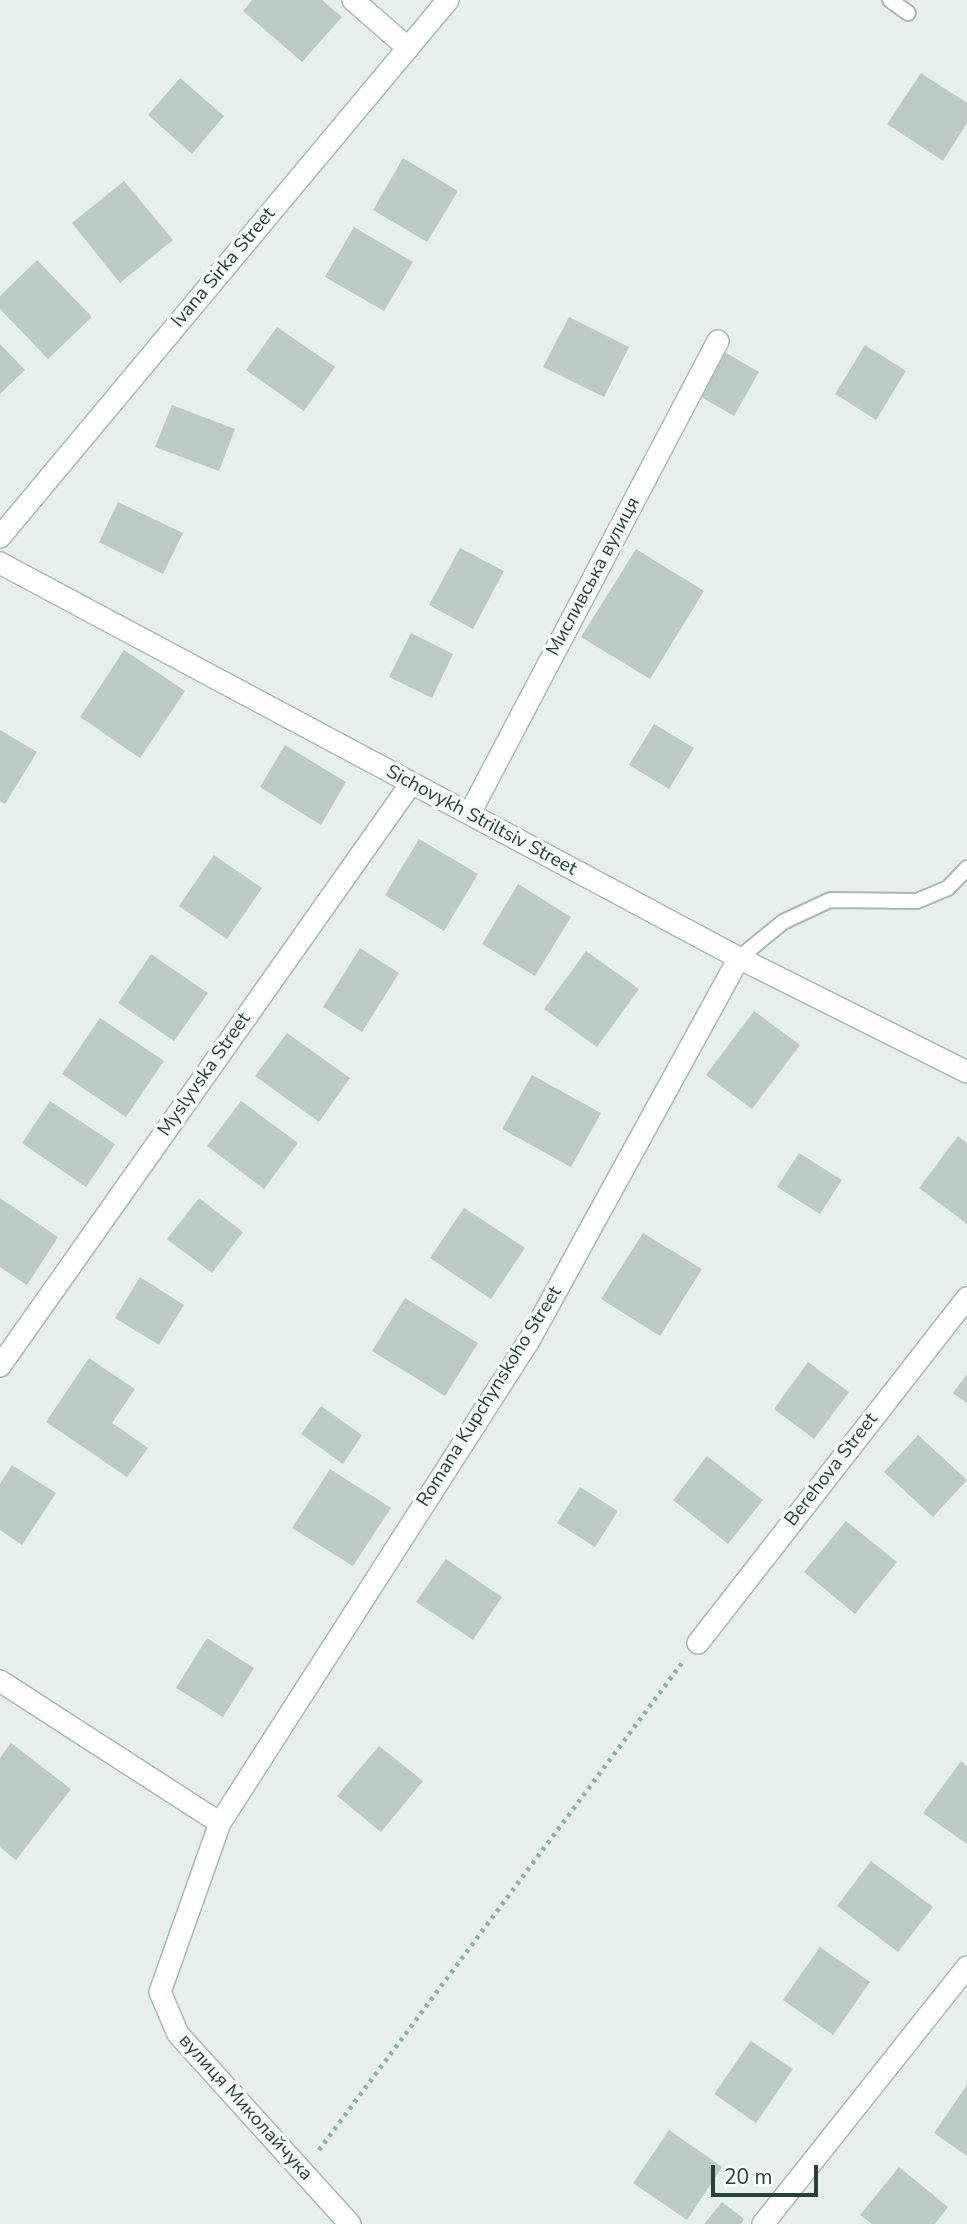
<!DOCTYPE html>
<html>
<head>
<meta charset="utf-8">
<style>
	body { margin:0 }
	#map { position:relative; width:967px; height:2224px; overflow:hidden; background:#e6efeb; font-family:"Nunito Sans",sans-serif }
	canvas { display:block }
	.scale { position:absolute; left:711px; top:2165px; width:107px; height:32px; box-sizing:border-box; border:4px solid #24423a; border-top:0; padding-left:9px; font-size:21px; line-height:24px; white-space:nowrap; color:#24423a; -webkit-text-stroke:5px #f7fbf9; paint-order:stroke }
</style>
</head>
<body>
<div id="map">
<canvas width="967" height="2224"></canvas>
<div class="scale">20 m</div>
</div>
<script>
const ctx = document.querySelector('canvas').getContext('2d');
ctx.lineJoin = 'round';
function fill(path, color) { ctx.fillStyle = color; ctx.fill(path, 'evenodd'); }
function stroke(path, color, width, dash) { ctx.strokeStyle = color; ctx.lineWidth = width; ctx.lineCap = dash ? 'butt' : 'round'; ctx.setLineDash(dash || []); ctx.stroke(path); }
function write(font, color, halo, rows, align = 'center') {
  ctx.font = font + ' "Nunito Sans",sans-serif'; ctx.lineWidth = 7; ctx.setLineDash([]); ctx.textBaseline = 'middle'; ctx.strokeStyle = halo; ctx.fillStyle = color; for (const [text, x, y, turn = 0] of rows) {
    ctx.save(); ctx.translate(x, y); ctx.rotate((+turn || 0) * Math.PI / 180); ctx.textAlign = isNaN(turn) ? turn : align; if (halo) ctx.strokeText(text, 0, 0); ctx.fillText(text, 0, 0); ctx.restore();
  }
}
fill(new Path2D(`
	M252 0H322L342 17 302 62 243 11Z
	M921 73 967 103V123L943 161 887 124Z
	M180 78 224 116 192 154 148 115Z
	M403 158 458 191 427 242 373 210Z
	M124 181 173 240 120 283 72 223Z
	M354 227 413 262 384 311 325 277Z
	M37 260 92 317 48 359 0 309V296Z
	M569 317 629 347 604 397 543 367Z
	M277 327 335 367 304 411 246 370Z
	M0 344 25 370 0 394Z
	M865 345 906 371 876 420 835 394Z
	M723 351 759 372 734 416 698 395Z
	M172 405 235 429 219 471 155 447Z
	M118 502 183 533 163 574 99 542Z
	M460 548 504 571 473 629 429 605Z
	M636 549 704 591 650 679 581 637Z
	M411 633 453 654 432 698 389 677Z
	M124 650 185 691 140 758 80 717Z
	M654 724 694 748 669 789 629 765Z
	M0 730 37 752 5 804 0 801Z
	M285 745 346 782 321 825 260 787Z
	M419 839 478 874 444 931 385 895Z
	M214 855 262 888 227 939 179 906Z
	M518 884 571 917 535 976 482 944Z
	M360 948 399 973 362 1032 323 1007Z
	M586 951 639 989 597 1047 544 1009Z
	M151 954 208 993 174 1041 118 1003Z
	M754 1011 800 1045 752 1109 706 1075Z
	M100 1018 164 1061 126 1117 62 1074Z
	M287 1033 350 1078 319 1122 255 1076Z
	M532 1075 601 1113 571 1167 502 1129Z
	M50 1101 115 1144 86 1187 22 1143Z
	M241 1101 298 1143 264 1189 207 1146Z
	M958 1136 967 1143V1224L919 1188Z
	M799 1153 842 1180 820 1214 777 1187Z
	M0 1198 58 1237 27 1285 0 1267Z
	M199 1198 243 1232 212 1273 167 1239Z
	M464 1208 525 1248 491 1299 430 1258Z
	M643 1233 702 1269 660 1336 601 1299Z
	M140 1277 184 1305 159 1345 115 1318Z
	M405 1298 478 1343 445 1396 372 1351Z
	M89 1358 135 1389 112 1423 148 1448 127 1477 46 1422Z
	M808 1362 849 1392 814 1439 774 1409Z
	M967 1374V1403L953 1393Z
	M321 1406 362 1435 343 1464 301 1434Z
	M918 1435 967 1480 933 1517 884 1472Z
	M707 1456 763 1500 728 1544 673 1500Z
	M12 1465 56 1493 22 1545 0 1530V1484Z
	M330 1469 391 1508 353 1566 292 1528Z
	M580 1487 618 1511 595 1547 557 1523Z
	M846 1521 897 1562 855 1614 804 1572Z
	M446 1559 502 1597 473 1640 416 1602Z
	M207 1638 254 1668 223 1717 176 1688Z
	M11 1743 71 1789 16 1860 0 1847V1758Z
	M379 1746 423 1781 381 1832 337 1796Z
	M961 1761 967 1766V1844L923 1813Z
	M871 1861 933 1907 898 1952 837 1906Z
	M820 1947 870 1982 833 2035 783 2000Z
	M751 2041 793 2069 756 2123 714 2094Z
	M967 2085V2156L934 2133Z
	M669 2130 722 2167 687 2220 633 2183Z
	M899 2167 948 2207 935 2224H872L860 2215Z
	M722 2202 744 2219 741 2224H704Z`), '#bbcac4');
const lane = new Path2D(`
	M890 0 908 13
	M739 958 783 922 830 900 917 901 948 888 967 868`);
const street = new Path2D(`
	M353 0 408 48
	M0 563 739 958 967 1072
	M470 813 718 341
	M0 1366 410 785
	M698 1643 967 1298
	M0 1681 220 1823
	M350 2224 178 2034 160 1992 220 1823 530 1339 739 958
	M763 2224 967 1967`);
const secondary = new Path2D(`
	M0 537 448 0`);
stroke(lane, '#a8b8b2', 18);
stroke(street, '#a8b8b2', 24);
stroke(secondary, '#a4bbb3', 24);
stroke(new Path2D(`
	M319 2150 682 1663`), '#86b3a5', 4.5, [3.5, 5]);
stroke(lane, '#fff', 14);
stroke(street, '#fff', 21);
stroke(secondary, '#fff', 21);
write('19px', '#24423a', '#f7fbf9', [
	["Ivana Sirka Street",224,268,-50],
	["Мисливська вулиця",594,577,-62],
	["Sichovykh Striltsiv Street",481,821,28],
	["Myslyvska Street",205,1075,-55],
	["Romana Kupchynskoho Street",490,1397,-58],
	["Berehova Street",832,1470,-52],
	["вулиця Миколайчука",245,2108,48]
]);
</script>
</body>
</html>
